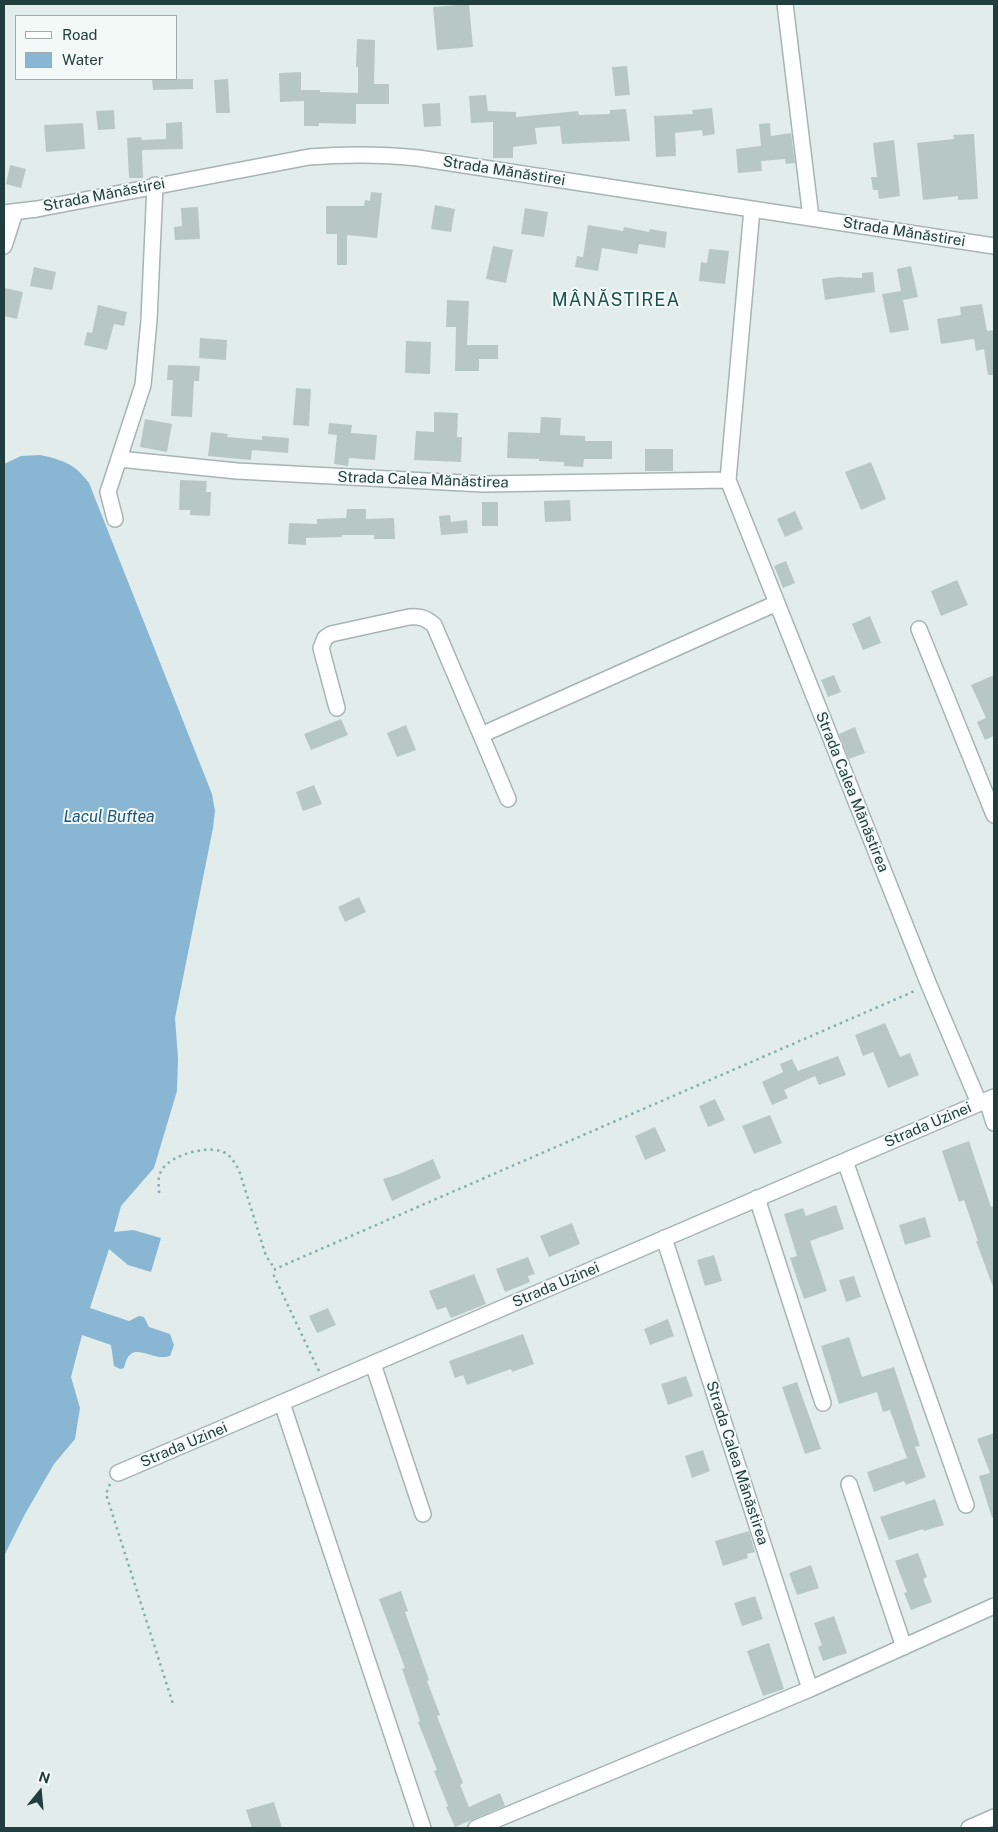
<!DOCTYPE html>
<html>
<head>
<meta charset="utf-8">
<style>
	body { margin:0 }
	#map { position:relative; width:998px; height:1832px; overflow:hidden; background:#e2edeb; font-family:"Public Sans",sans-serif }
	canvas { display:block }
	.frame { position:absolute; inset:0; border:5px solid #213e3e; pointer-events:none }
	.legend { position:absolute; left:15px; top:15px; width:162px; height:65px; box-sizing:border-box; background:#f3f9f7; border:1px solid #9faead; margin:0; padding:6px 9px; list-style:none; font-size:15px; color:#213e3e }
	.legend li { display:flex; align-items:center; gap:10px; height:25px }
	.legend b { width:25px; border:1px solid #9faead }
	.north { position:absolute; left:15px; top:1767px; width:50px; height:50px; -webkit-text-stroke:4px #f3f9f7; paint-order:stroke; rotate:17deg; font-size:14px; font-weight:700; line-height:20px; text-align:center; color:#213e3e }
	.north::after { content:''; display:block; margin:auto; width:18px; height:22px; background:#213e3e; clip-path:polygon(50% 0,100% 100%,50% 72%,0 100%) }
</style>
</head>
<body>
<div id="map">
<canvas width="998" height="1832"></canvas>
<div class="frame"></div>
<ul class="legend">
<li><b style="height:6px;background:#fff"></b>Road</li>
<li><b style="height:14px;background:#88b6d3"></b>Water</li>
</ul>
<div class="north">N</div>
</div>
<script>
const ctx = document.querySelector('canvas').getContext('2d');
ctx.lineJoin = 'round';
function fill(path, color) { ctx.fillStyle = color; ctx.fill(path, 'evenodd'); }
function stroke(path, color, width, dash) { ctx.strokeStyle = color; ctx.lineWidth = width; ctx.lineCap = dash ? 'butt' : 'round'; ctx.setLineDash(dash || []); ctx.stroke(path); }
function write(font, color, halo, rows, align = 'center') {
  ctx.font = font + ' "Public Sans",sans-serif'; ctx.lineWidth = 4; ctx.setLineDash([]); ctx.textBaseline = 'middle'; ctx.strokeStyle = halo; ctx.fillStyle = color; for (const [text, x, y, turn = 0] of rows) {
    ctx.save(); ctx.translate(x, y); ctx.rotate((+turn || 0) * Math.PI / 180); ctx.textAlign = isNaN(turn) ? turn : align; if (halo) ctx.strokeText(text, 0, 0); ctx.fillText(text, 0, 0); ctx.restore();
  }
}
fill(new Path2D(`
	M40 455C63 460 75 464 89 483L212 794 215 811 213 828 175 1018 178 1058 177 1091 154 1168 121 1206 114 1232 133 1230 161 1238 151 1272 128 1265 109 1249 90 1308 129 1321 139 1316 144 1317 149 1327 170 1334 174 1345 170 1356C156 1361 139 1347 131 1354 127 1356 125 1364 124 1368L120 1369 114 1366 111 1345 82 1335 71 1377 80 1408 75 1439 54 1464 25 1514 4 1556V464L21 456Z`), '#88b6d3');
fill(new Path2D(`
	M469 4 473 47 437 50 433 7Z
	M357 39 375 40 374 84H389V104H356V124L319 123V126H304V101L280 102 279 73 301 72V90H320V92L358 93V67H356Z
	M627 66 630 95 615 96 612 67Z
	M152 79H193V89L153 90Z
	M228 79 230 113H216L214 80Z
	M486 95 488 111 516 112V117L578 111 579 115 610 114V110L626 109 630 141 562 144 560 126 535 128 537 144 513 147V158H493V122L471 123 469 96Z
	M440 103 441 126 424 127 422 104Z
	M712 108 715 134 703 136 702 130 675 133 676 156 656 157 654 116 693 114 692 110Z
	M114 110 115 129 98 130 96 111Z
	M182 122 183 149 142 150 143 178H129L127 138 141 137 142 140 166 139V123Z
	M83 123 85 149 46 152 44 125Z
	M770 123 771 136 791 133 795 163 786 164 785 159 761 161 762 171 738 173 736 149 761 146 759 124Z
	M974 134 978 199 958 200V196L923 200 917 143 954 139 953 135Z
	M894 140 900 196 879 199 878 190H873L871 177H877L873 143Z
	M10 165 26 169 21 188 6 184Z
	M371 192 382 193 377 238 347 235V265H337V234H326V206H364L365 200 370 201Z
	M435 205 455 209 451 232 431 229Z
	M198 207 200 239 175 240 174 227 182 226 181 208Z
	M525 208 548 212 544 237 521 234Z
	M588 225 623 231 624 227 649 232 650 229 667 232 665 248 639 244 637 254 602 248 598 271 575 267 577 256 583 257Z
	M493 246 513 250 506 283 486 279Z
	M709 249 729 251 725 284 699 281 701 262 707 263Z
	M911 266 918 297 903 300 909 330 890 333 882 294 901 291 897 269Z
	M34 267 56 272 52 290 30 286Z
	M873 272 875 292 825 300 822 279 838 277 862 278V273Z
	M5 288 23 292 17 319 4 316Z
	M447 300 469 301 467 345H498V359H479V371H455L456 327H446Z
	M982 304 987 331 994 330V375H988L984 349 976 351 974 339 941 344 937 319 961 315 960 307Z
	M98 305 127 312 124 326 114 324 107 350 84 345 87 332 92 333Z
	M200 338 227 340 226 360 199 358Z
	M406 341 431 342 430 374 405 373Z
	M168 365 200 366 199 381H194L192 417 171 416 173 380H167Z
	M296 388 311 389 309 426 293 425Z
	M434 412 458 413 457 437H462L461 462 414 460 416 431 434 432Z
	M541 417 561 418 560 435 585 436V441H612V459H584L583 467 564 466V462L539 461V459L507 458 508 432 540 433Z
	M145 419 172 424 167 452 140 447Z
	M329 423 352 425 351 433 377 435 375 460 349 458 348 466 334 464 337 435 328 434Z
	M211 432 228 434 227 437 262 440V436L289 438 288 453 252 450 251 460 208 456Z
	M645 449H673V471H645Z
	M871 462 886 499 861 510 845 472Z
	M180 480 207 481 206 492H211L210 516 190 515V510H179Z
	M570 500 571 521 545 522 544 501Z
	M482 502H498V526H482Z
	M347 509H366V519L394 518 395 539H374V535H342V537L306 538V545L288 544 289 523 317 524V519L346 518Z
	M795 511 803 529 785 537 777 519Z
	M450 515 451 522 467 520 468 533 441 535 439 516Z
	M786 561 795 583 783 588 774 566Z
	M957 580 968 605 941 616 931 591Z
	M870 616 881 643 863 650 852 624Z
	M834 675 841 692 828 697 821 680Z
	M994 675V736L985 740 977 722 986 718 971 685Z
	M341 719 348 735 311 750 304 734Z
	M406 725 416 750 397 757 387 733Z
	M855 727 865 753 849 759 839 734Z
	M314 785 322 804 303 811 296 792Z
	M359 897 366 912 345 922 338 907Z
	M885 1023 900 1057 910 1053 919 1075 888 1088 873 1052 863 1056 855 1035Z
	M838 1056 846 1075 819 1085 815 1076 784 1090 788 1098 772 1105 762 1082 783 1072 780 1064 792 1059 798 1071Z
	M715 1099 725 1120 708 1127 699 1106Z
	M770 1115 782 1143 754 1154 742 1126Z
	M655 1127 666 1151 645 1160 635 1136Z
	M969 1141 991 1207 994 1206V1287H993L976 1241H978L964 1200 959 1202 942 1151Z
	M433 1159 441 1178 392 1201 383 1179 399 1174Z
	M836 1205 844 1229 810 1241 827 1291 804 1299 790 1258 797 1256 784 1214 803 1208 806 1216Z
	M925 1217 931 1237 905 1245 899 1225Z
	M572 1223 580 1244 549 1257 540 1236Z
	M714 1255 722 1281 705 1286 697 1260Z
	M528 1257 535 1274 528 1276 530 1282 505 1292 496 1269Z
	M474 1274 486 1304 451 1318 446 1307 437 1310 429 1291Z
	M854 1276 861 1297 846 1302 839 1280Z
	M328 1308 336 1325 317 1333 309 1316Z
	M668 1319 674 1336 650 1345 644 1329Z
	M523 1334 534 1364 512 1372 511 1369 467 1385 463 1375 455 1378 449 1361Z
	M849 1337 862 1377 894 1367 920 1446 915 1447 926 1477 906 1485 904 1481 874 1492 867 1472 907 1458 890 1410 883 1412 877 1392 839 1404 821 1346Z
	M686 1376 693 1396 668 1405 661 1384Z
	M797 1382 821 1449 805 1454 782 1387Z
	M994 1433V1517L992 1518 979 1476 990 1473 977 1439Z
	M703 1450 710 1471 692 1478 685 1456Z
	M935 1499 944 1525 924 1531 923 1529 889 1540 880 1517Z
	M749 1531 755 1552 747 1554 748 1558 723 1566 715 1541Z
	M918 1553 927 1577 923 1579 932 1602 911 1610 904 1593 907 1592 895 1561Z
	M811 1565 819 1588 797 1595 789 1573Z
	M401 1591 408 1611 405 1612 429 1680 427 1681 440 1715 437 1716 463 1783 460 1785 469 1807 500 1793 505 1806 455 1827 446 1807 448 1806 434 1771 437 1770 418 1722 420 1721 402 1669 405 1668 379 1599Z
	M755 1596 763 1619 742 1626 734 1603Z
	M834 1616 847 1653 823 1661 818 1647 822 1645 814 1623Z
	M769 1643 784 1689 763 1696 747 1651Z
	M274 1802 282 1828H252L246 1810Z`), '#b7c8c4');
const minor = new Path2D(`
	M785 4 811 218
	M752 209 728 480 929 985 979 1103
	M4 213 37 209 309 157C346 154 381 154 418 158L994 246
	M4 246 15 212
	M119 459 237 471 483 484 728 480
	M115 519 108 492 143 385 149 320 155 185
	M919 629 994 815
	M337 708 321 648 325 638 331 634 409 617C420 616 426 618 434 625L481 735 777 603
	M481 735 508 799
	M987 1100 994 1123
	M845 1161 966 1505
	M757 1198 823 1403
	M664 1238 810 1689
	M373 1364 423 1514
	M282 1403 423 1828
	M118 1473 994 1097
	M849 1484 904 1647
	M476 1828 810 1689 994 1606
	M969 1828 994 1817`);
stroke(minor, '#a4b5b4', 18);
stroke(new Path2D(`
	M159 1193C159 1188 158 1182 159 1177 163 1156 203 1146 220 1151 230 1153 234 1162 239 1170L266 1256 275 1269
	M319 1371 274 1276 275 1269 917 990
	M110 1484 106 1494 173 1704`), '#81b1ae', 2.5, [2.5, 4]);
stroke(minor, '#fff', 15);
write('15px', '#213e3e', '#f3f9f7', [
	["Strada Mănăstirei",504,171,9],
	["Strada Mănăstirei",104,195,-11],
	["Strada Mănăstirei",904,232,9],
	["Strada Calea Mănăstirea",423,480,2],
	["Strada Calea Mănăstirea",852,792,68],
	["Strada Uzinei",928,1125,-23],
	["Strada Uzinei",556,1285,-23],
	["Strada Uzinei",184,1445,-23],
	["Strada Calea Mănăstirea",737,1463,72]
]);
write('italic 16px', '#19547d', '#f3f9f7', [
	["Lacul Buftea",109,817]
]);
ctx.letterSpacing = '1px';
write('18px', '#1d5151', '#f3f9f7', [
	["MÂNĂSTIREA",616,300]
]);
ctx.letterSpacing = '0px';
</script>
</body>
</html>
